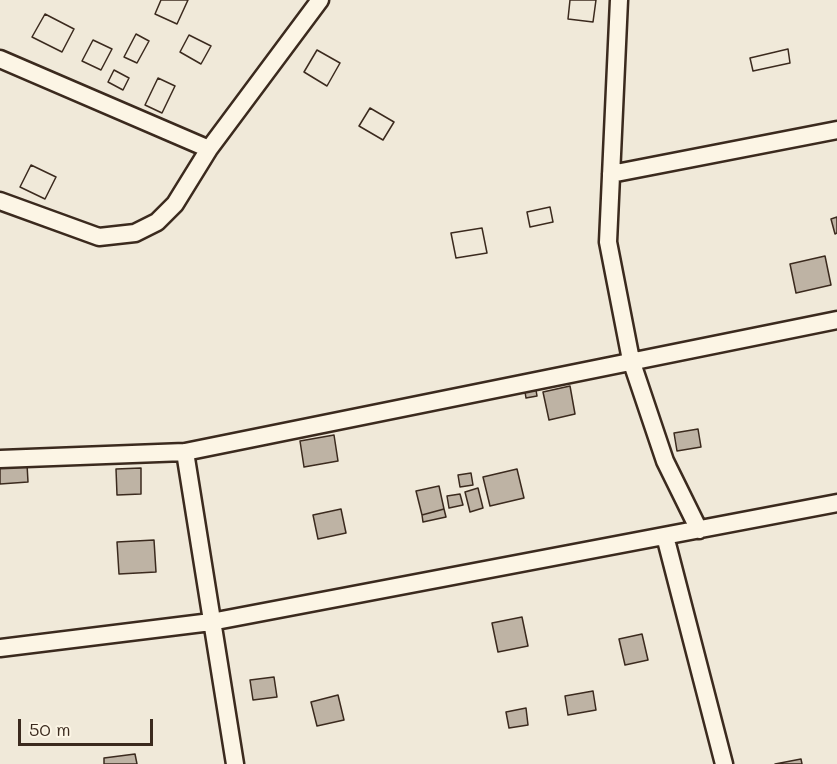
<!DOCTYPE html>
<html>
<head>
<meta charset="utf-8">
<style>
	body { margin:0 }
	#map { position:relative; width:837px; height:764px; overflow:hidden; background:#f0e9d9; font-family:Mali,sans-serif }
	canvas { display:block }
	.scale { position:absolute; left:18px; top:719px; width:135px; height:27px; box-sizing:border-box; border:3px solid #3b2a1e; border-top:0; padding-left:8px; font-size:18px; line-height:21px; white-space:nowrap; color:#3b2a1e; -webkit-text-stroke:4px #fcf5e5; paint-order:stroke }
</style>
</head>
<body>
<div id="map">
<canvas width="837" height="764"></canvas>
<div class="scale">50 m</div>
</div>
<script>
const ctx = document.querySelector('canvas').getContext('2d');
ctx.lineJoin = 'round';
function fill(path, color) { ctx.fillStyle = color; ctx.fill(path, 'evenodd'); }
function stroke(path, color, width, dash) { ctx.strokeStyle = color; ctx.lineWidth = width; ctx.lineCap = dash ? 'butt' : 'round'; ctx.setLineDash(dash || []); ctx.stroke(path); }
const building = new Path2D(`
	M161 0H188L177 24 155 14Z
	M161 0H188L177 24 155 14Z
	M570 0H596L593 22 568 19Z
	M570 0H596L593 22 568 19Z
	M45 14 74 29 62 52 32 37Z
	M45 14 74 29 62 52 32 37Z
	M136 34 149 41 137 63 124 57Z
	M136 34 149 41 137 63 124 57Z
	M189 35 211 46 201 64 180 52Z
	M189 35 211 46 201 64 180 52Z
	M93 40 112 49 101 70 82 61Z
	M93 40 112 49 101 70 82 61Z
	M788 49 790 63 753 71 750 58Z
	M788 49 790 63 753 71 750 58Z
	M317 50 340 63 327 86 304 72Z
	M317 50 340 63 327 86 304 72Z
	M114 70 129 78 123 90 108 82Z
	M114 70 129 78 123 90 108 82Z
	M158 78 175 86 162 113 145 105Z
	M158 78 175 86 162 113 145 105Z
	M370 108 394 122 383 140 359 126Z
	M370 108 394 122 383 140 359 126Z
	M31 165 56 177 45 199 20 187Z
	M31 165 56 177 45 199 20 187Z
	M550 207 553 222 530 227 527 212Z
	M550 207 553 222 530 227 527 212Z
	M837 217V233L835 234 831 219Z
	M482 228 487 253 456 258 451 233Z
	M482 228 487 253 456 258 451 233Z
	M825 256 831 285 796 293 790 264Z
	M535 384 537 396 526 398 524 386Z
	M570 386 575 414 549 420 543 392Z
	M698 429 701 447 677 451 674 433Z
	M334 435 338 461 304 467 300 441Z
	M27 464 28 482 0 484V465Z
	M141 468V494L117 495 116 469Z
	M517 469 524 498 490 506 483 477Z
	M471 473 473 485 460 487 458 475Z
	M439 486 444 509 422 515 416 491Z
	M478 488 483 508 470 512 465 492Z
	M460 494 463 505 449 508 447 496Z
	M341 509 346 533 318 539 313 515Z
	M444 509 446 517 423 522 422 515Z
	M154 540 156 572 119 574 117 542Z
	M522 617 528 646 498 652 492 623Z
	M642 634 648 660 625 665 619 639Z
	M274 677 277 697 253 700 250 680Z
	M593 691 596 710 568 715 565 696Z
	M338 695 344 720 317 726 311 702Z
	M526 708 528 725 509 728 506 712Z
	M135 754 137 764H104V758Z
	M801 759 802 764H775Z`);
fill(building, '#beb3a4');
stroke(building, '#3b2a1e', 1.5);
const street = new Path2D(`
	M619 0 608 242 631 360 665 461 699 530
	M0 59 209 149
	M611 174 837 130
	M0 201 99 237 135 233 157 222 175 204 209 149 320 0
	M185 452 235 764
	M0 459 185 452 837 320
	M665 536 724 764
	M0 648 211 622 837 503`);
stroke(street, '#3b2a1e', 21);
stroke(street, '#fcf5e5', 16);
</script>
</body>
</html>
